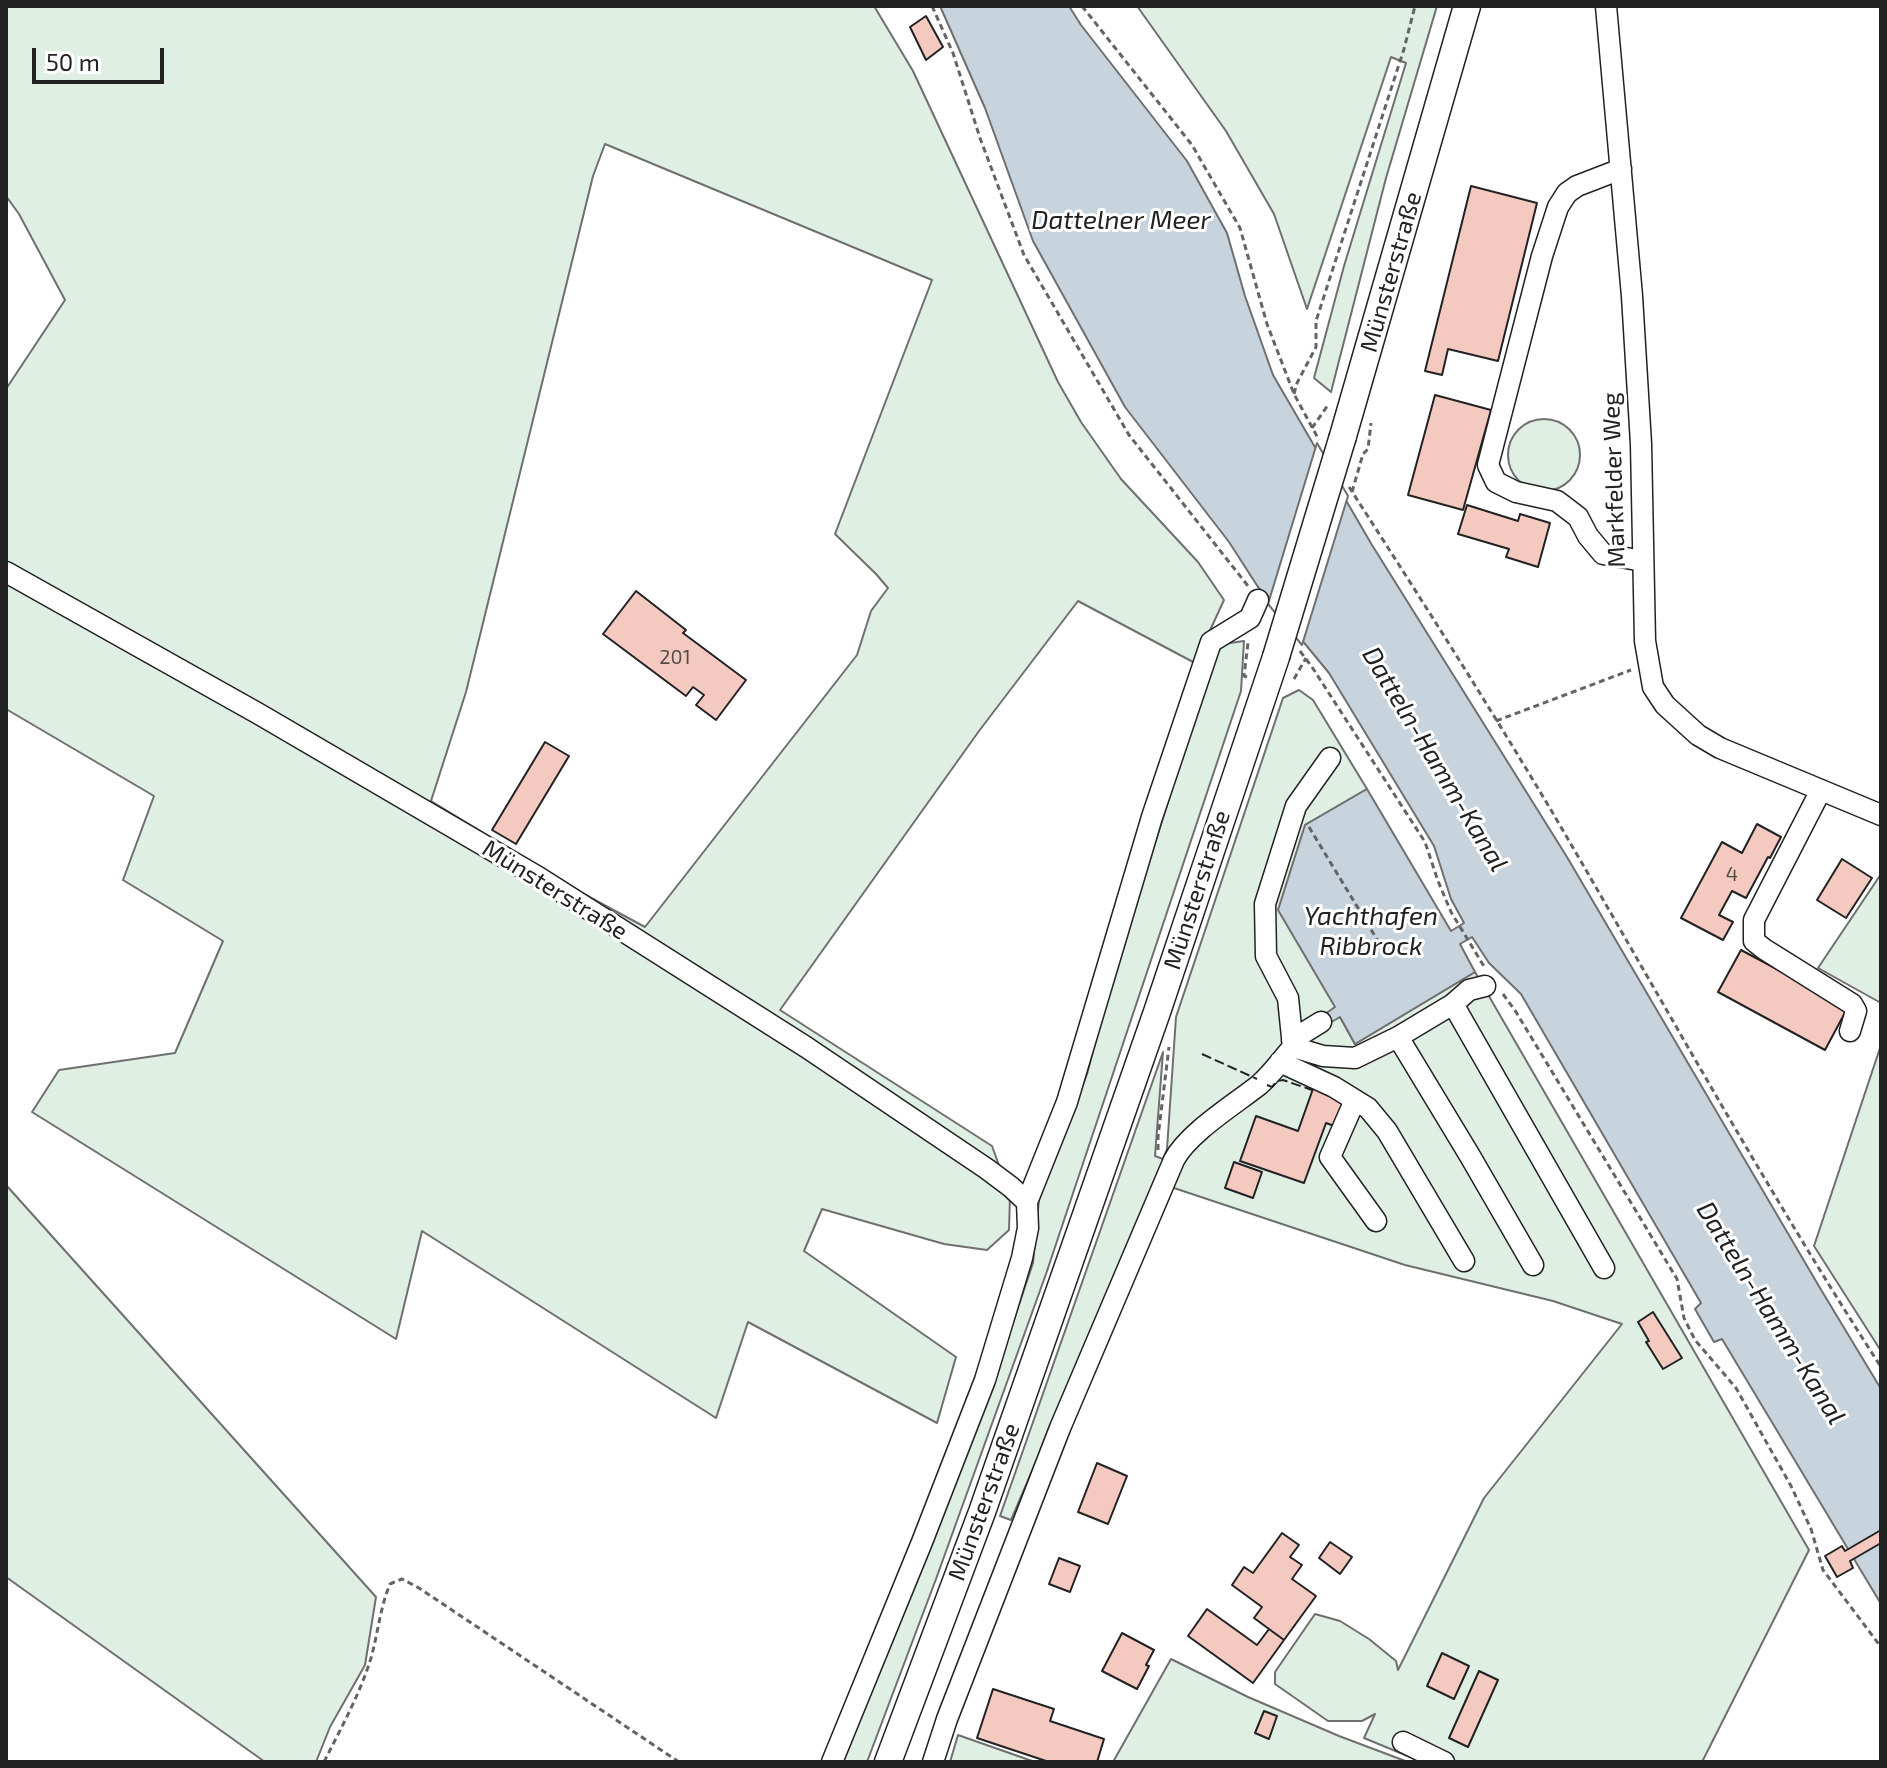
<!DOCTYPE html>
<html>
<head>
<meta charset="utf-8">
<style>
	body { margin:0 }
	#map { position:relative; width:1887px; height:1768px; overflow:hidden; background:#fff; font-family:"Exo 2",sans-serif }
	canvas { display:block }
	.frame { position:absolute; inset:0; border:8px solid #222; pointer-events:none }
	.scale { position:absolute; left:32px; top:48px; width:132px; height:36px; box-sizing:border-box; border:4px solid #222; border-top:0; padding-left:10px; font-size:24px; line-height:28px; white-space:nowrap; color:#222; -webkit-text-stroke:6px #fff; paint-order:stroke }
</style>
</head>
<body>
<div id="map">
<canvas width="1887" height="1768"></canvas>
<div class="frame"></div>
<div class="scale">50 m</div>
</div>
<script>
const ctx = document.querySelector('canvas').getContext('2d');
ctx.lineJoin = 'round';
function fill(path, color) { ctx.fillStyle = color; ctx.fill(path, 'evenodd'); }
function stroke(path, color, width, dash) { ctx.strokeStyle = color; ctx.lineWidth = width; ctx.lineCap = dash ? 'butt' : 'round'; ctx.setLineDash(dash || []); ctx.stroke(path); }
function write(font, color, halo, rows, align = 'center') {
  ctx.font = font + ' "Exo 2",sans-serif'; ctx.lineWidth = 6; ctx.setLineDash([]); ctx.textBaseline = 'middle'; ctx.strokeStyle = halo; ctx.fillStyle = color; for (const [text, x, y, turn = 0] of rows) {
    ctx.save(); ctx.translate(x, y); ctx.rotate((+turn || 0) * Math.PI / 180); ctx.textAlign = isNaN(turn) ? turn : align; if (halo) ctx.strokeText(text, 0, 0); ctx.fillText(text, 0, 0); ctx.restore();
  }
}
const green = new Path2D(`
	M6 6H874L913 71 1058 382 1081 422 1121 479 1198 562 1224 600 1195 663 1078 601 979 731 780 1010 992 1146 1010 1196 1009 1230 987 1250 944 1244 822 1209 804 1251 956 1357 937 1423 748 1322 716 1418 422 1231 396 1339 32 1112 59 1070 175 1053 223 941 123 880 154 796 6 709V389L65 300 19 214 6 196ZM605 144 932 280 835 534 876 574 888 588 871 611 857 655 645 927 582 893 431 801 466 692 593 176Z
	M1137 6H1437L1386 178 1331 392 1314 378 1344 266 1406 63 1391 57 1307 309 1274 214 1226 131Z
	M1508 455a36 36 0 1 1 72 0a36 36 0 1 1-72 0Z
	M1244 641 1241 691 1046 1274 936 1579 867 1762H843L931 1546 993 1382 1033 1263 1039 1199 1087 1074 1111 983 1212 662 1223 644Z
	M1299 690 1313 700 1367 789 1305 825 1336 1008 1319 1018 1340 1017 1355 1044 1475 972 1809 1550 1702 1762H1422L1364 1738 1375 1714 1362 1721H1328L1275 1684V1672L1315 1614 1340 1621 1369 1639 1396 1661 1398 1670 1484 1498 1622 1324 1553 1301 1405 1265 1156 1182 1011 1520 1000 1516 1163 1052 1155 1156 1163 1159 1167 1149 1176 1017 1283 698Z
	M1881 874V1003L1818 968Z
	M1881 1045V1351L1814 1246Z
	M6 1185 376 1597 365 1665 330 1727 316 1762H265L6 1577Z
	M1171 1659 1248 1697 1339 1736 1408 1762H1113Z
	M958 1735 1035 1762H950Z`);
fill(green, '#e0efe3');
stroke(green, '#6f6f6f', 2);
const water = new Path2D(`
	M940 6H1069L1081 25 1187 161 1227 233 1245 296 1273 375 1372 545 1567 857 1820 1288 1881 1389V1604L1722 1339 1714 1342 1695 1309 1701 1303 1521 994 1489 963 1472 937 1460 944 1475 972 1355 1044 1340 1017 1323 1027 1318 1019 1335 1007 1278 910 1305 825 1367 789 1451 931 1464 923 1451 899 1434 846 1329 673 1258 587 1229 542 1125 407 1033 241 985 108Z`);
fill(water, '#c7d3dd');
stroke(water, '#6f6f6f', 2);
const pier = new Path2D(`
	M1317 443 1348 496 1302 645 1268 604Z`);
fill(pier, '#fff');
stroke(pier, '#6f6f6f', 2);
const building = new Path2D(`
	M926 16 943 47 926 60 910 27Z
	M1471 186 1537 203 1498 361 1448 349 1442 375 1425 371Z
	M1435 395 1491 410 1463 510 1408 495Z
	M1467 505 1518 521 1520 514 1550 523 1538 567 1506 557 1509 549 1458 534Z
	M636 591 686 630 683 633 746 680 716 720 696 705 704 695 693 687 686 696 603 634Z
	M545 742 569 756 516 844 492 830Z
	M1757 824 1781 837 1770 858 1768 857 1746 898 1732 891 1719 915 1733 922 1723 940 1681 918 1722 842 1742 853Z
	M1842 859 1872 878 1846 918 1817 900Z
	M1741 950 1848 1007 1825 1050 1718 992Z
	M1314 1086 1347 1098 1337 1127 1326 1123 1304 1183 1240 1161 1256 1116 1298 1131Z
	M1234 1162 1262 1172 1253 1198 1225 1188Z
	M1653 1312 1682 1358 1663 1369 1646 1342 1649 1341 1638 1322Z
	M1097 1463 1127 1476 1108 1524 1078 1512Z
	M1881 1530V1543L1850 1561 1853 1568 1837 1577 1825 1556 1842 1546 1845 1551Z
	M1282 1533 1299 1545 1290 1557 1302 1565 1292 1579 1316 1596 1284 1640 1254 1618 1262 1607 1232 1585 1244 1567 1253 1573Z
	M1330 1542 1352 1557 1340 1574 1319 1558Z
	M1059 1558 1080 1566 1070 1592 1049 1584Z
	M1207 1609 1257 1645 1269 1629 1284 1640 1253 1683 1188 1636Z
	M1122 1633 1154 1650 1146 1665 1149 1666 1137 1689 1102 1671Z
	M1442 1653 1469 1666 1454 1699 1427 1686Z
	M1479 1671 1498 1680 1468 1747 1449 1738Z
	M993 1689 1054 1709 1050 1721 1104 1739 1097 1762H1049L977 1738Z
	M1264 1711 1277 1716 1269 1739 1255 1733Z`);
fill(building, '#f3c9c0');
stroke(building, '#222', 2);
const minor = new Path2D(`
	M1606 6 1632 296 1641 444 1645 641 1653 687 1665 705 1698 735 1720 748 1881 815
	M1621 169 1577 186 1567 193 1558 207 1542 256 1488 465 1496 482 1516 492 1557 501 1578 517 1588 536 1603 554 1643 561
	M6 572 259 714 538 877 806 1047 987 1169 1011 1187 1027 1202 1028 1228 1022 1258 985 1380 922 1542 832 1762
	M1821 790 1754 920V941L1764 949 1852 1004 1856 1011 1850 1031
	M1453 1004 1604 1268
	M1398 1037 1470 1156 1533 1265
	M1292 1040 1321 1022
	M1293 1047 1323 1056 1355 1058 1398 1037 1453 1004 1469 990 1485 986
	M1280 1062 1334 1087 1368 1108 1387 1131 1464 1261
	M1355 1100 1330 1157 1376 1221
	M1027 1202 1067 1102 1152 817 1211 642 1250 618 1258 600
	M1403 1742 1444 1762
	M933 1762 947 1719 1060 1428 1174 1160C1188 1133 1235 1104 1259 1085 1272 1074 1282 1059 1293 1047L1288 998 1266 956 1265 904 1296 806 1330 758`);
const major = new Path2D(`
	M1343 436 1467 6
	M888 1762 982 1512 1157 1012 1276 657`);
stroke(minor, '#222', 23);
stroke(major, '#222', 29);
stroke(new Path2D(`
	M932 6 953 53 980 138 1024 255 1129 435 1248 586
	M1082 6 1192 145 1240 228 1267 324 1294 394 1319 440
	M1294 394 1297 383 1316 347V321L1404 49 1415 6
	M1312 428 1328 405
	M1349 487C1418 594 1486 701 1551 810 1660 996 1764 1186 1881 1367
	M1352 492 1363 454 1368 449 1371 423
	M1300 651 1312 667 1425 842 1438 881 1451 912 1485 968
	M1247 677 1244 676 1248 643
	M1294 679 1306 658
	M1496 721 1631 670
	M1309 827 1387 956
	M1503 994 1516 1012 1677 1279 1684 1318 1695 1340 1736 1388 1791 1486 1811 1529 1823 1570 1881 1647
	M1158 1150V1137L1169 1047
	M324 1762C341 1728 360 1694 371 1658 378 1633 380 1608 390 1584L402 1579 419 1588 679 1762`), '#646464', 3, [6, 4]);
stroke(minor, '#fff', 20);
stroke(major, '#fff', 26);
const majorBridge = new Path2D(`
	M1276 657 1343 436`);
stroke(majorBridge, '#222', 29, []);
stroke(majorBridge, '#fff', 26);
stroke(new Path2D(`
	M1202 1054 1257 1079
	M1267 1085 1272 1087 1277 1081 1283 1080 1312 1090`), '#222', 2, [10, 4]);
write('20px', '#564c4a', null, [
	["201",675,657],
	["4",1732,874]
]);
write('24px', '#222', '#fff', [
	["Münsterstraße",1391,272,-74],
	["Markfelder Weg",1614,480,-92],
	["Münsterstraße",555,890,32],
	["Münsterstraße",1197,890,-72],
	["Münsterstraße",984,1502,-70]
]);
write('italic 26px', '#222', '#fff', [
	["Dattelner Meer",1121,220],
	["Datteln-Hamm-Kanal",1435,759,59],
	["Yachthafen",1371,916],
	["Ribbrock",1371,946],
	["Datteln-Hamm-Kanal",1771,1313,58]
]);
</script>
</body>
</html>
